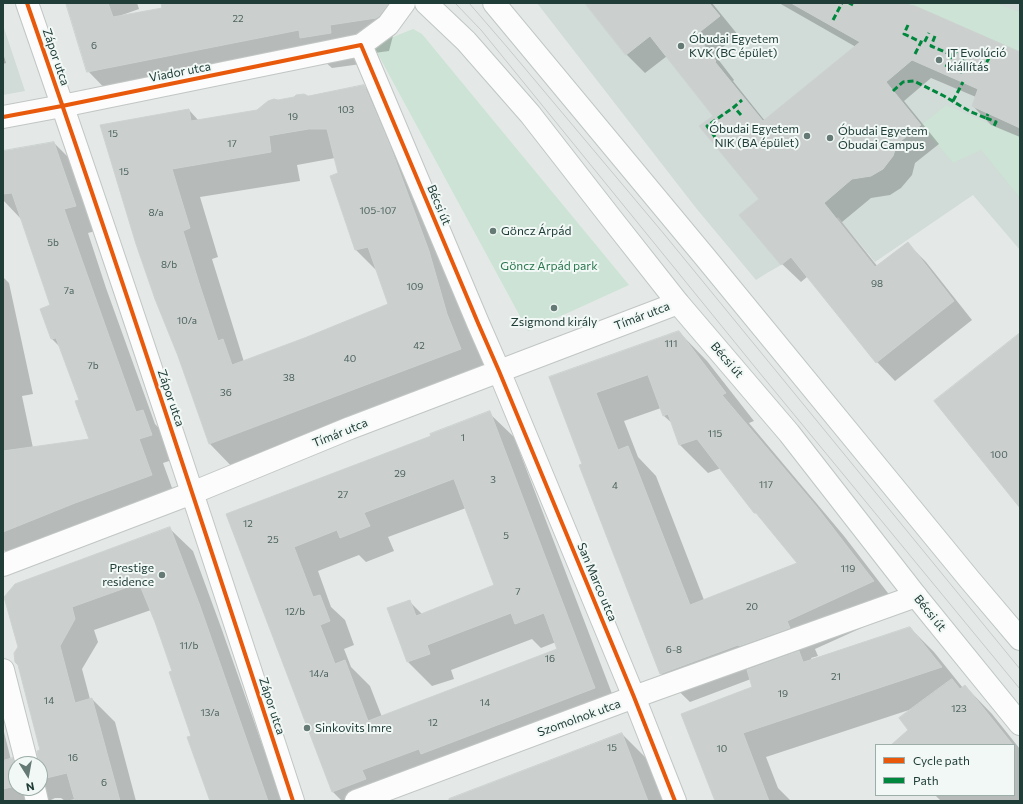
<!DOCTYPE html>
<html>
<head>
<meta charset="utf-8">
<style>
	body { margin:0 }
	#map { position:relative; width:1023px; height:804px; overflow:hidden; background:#e4e9e7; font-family:Commissioner,sans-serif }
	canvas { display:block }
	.frame { position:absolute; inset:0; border:4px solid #203d38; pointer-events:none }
	.legend { position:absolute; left:875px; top:744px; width:140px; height:52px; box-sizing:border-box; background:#f1f8f5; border:1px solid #9dada9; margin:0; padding:5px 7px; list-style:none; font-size:12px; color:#203d38 }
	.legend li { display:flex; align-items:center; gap:8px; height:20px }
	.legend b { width:20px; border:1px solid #9dada9 }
	.north { position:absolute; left:8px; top:756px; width:40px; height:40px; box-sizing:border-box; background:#f1f8f5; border:1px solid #9dada9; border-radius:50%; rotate:169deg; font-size:11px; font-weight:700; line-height:16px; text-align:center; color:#203d38 }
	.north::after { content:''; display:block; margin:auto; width:14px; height:18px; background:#657975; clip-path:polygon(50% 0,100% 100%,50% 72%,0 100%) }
</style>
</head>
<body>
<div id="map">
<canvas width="1023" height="804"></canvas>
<div class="frame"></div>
<ul class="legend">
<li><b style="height:5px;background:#e8590c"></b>Cycle path</li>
<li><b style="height:5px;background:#00873e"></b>Path</li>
</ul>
<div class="north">N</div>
</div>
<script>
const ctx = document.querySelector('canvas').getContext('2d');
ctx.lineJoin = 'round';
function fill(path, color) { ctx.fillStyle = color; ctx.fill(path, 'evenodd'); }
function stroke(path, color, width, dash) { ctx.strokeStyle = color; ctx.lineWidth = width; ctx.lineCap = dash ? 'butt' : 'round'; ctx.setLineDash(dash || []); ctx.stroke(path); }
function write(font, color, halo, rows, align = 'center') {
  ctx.font = font + ' Commissioner,sans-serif'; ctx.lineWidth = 4; ctx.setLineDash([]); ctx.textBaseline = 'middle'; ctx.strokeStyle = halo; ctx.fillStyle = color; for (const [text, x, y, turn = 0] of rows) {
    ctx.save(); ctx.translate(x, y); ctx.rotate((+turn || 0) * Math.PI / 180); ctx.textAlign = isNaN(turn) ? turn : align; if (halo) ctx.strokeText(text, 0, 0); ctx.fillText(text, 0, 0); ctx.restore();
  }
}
fill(new Path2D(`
	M537 3H1020V250L973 195 875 262 838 217 819 234 781 265 767 273 756 280 696 208Z
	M3 25 25 91 3 95Z`), '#d1dbd7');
fill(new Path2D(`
	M906 3H996L1020 12V52L915 6 913 7Z
	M413 29 422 34 629 285 528 331 373 45Z
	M946 105 1020 137V198L981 150 953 163 921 125Z`), '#cce3d5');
fill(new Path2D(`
	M65 3H137L139 9 122 15 123 16 189 3H384L398 17 389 51 360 55 361 64 332 68 324 61 118 102 88 71 85 23Z
	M586 3H712L738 35 714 54 734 80 733 81 765 121 856 47 779 3H905L1020 53V137L991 125 973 106 976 97 931 78 904 101 939 144 915 163 912 175 901 188 890 195 871 198 842 222 878 267 907 243 926 262 972 320 895 381 877 362 808 276 801 282 782 264 760 200 714 116 667 56 645 73 627 55Z
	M3 53 6 63 3 64Z
	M364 86 393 115 489 378 238 473 210 444 178 355 137 244 189 110 199 121 257 111 308 97ZM335 158 356 250 377 271 389 305 307 338 244 362 212 259 218 257 200 197 300 181 297 165Z
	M54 143 78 167 99 230 88 233 106 288 155 424 166 435 175 459 163 463 176 499 22 558 3 550V277L9 283 33 394 22 396 33 448 91 440 80 401 60 347 52 339V306L22 220 3 200V152Z
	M679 332 707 361 754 421 749 423 844 536 901 610 815 649 818 656 811 658 812 660 910 628 934 652 963 688 965 686 992 714 1020 749V801H941L935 795H1014V745H905L910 730 912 709 766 757 778 788 791 801H717L753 687 751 679 690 702 661 674 581 466 583 465 551 377ZM661 408 664 416 673 424 680 445 708 473 721 468 799 563 704 600 656 476 638 457 624 421Z
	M489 413 514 437 619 712 386 795 389 801H342L332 791 227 515 432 436ZM466 508 495 586 422 614 409 601 408 662 432 686 454 679 451 670 532 639 541 648 556 642 559 650 382 717 370 686 351 667 344 649 354 645 345 620 331 607 318 571 359 555 366 562 394 551 388 537Z
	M170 529 193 551 222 630 282 801H211L173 671 151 610 94 630 98 642 82 669 90 699H92L115 722 136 801H76V799L65 801 61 798H55L49 801H3V728L11 760 12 759 17 764H16V788H40V761L42 751 19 647Z
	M622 734 648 760 663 801H446Z`), '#0003');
const building = new Path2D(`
	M66 3H108L113 17 162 8 161 3H389L379 16 376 18 330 25 331 33 300 38 299 30 87 72Z
	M585 3H709L720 16 696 35 716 61 715 62 763 121 860 42 791 3H906L910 5 915 6 1020 52V128L972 106 978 89 912 60 886 82 921 125 897 144 893 156 883 169 871 176 852 179 824 203 875 267 908 242 954 301 876 363 791 257 781 265 739 215 759 199 699 126 713 116 650 36 626 55Z
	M364 85 389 143 429 251 447 314 461 349 209 444 178 356 155 299 136 244 100 125 189 109 191 121 257 110 268 101 274 99 278 100 294 97 296 95 304 94 308 96ZM309 129H327L338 173 330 176 355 250 368 247 388 304 307 337 232 365 223 339 218 341 200 286 183 231 190 228 172 169 271 152 269 136Z
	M54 142 76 206 64 209 83 263 136 412 143 410 152 435 139 439 152 475 75 503 3 532V451L89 439 75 401 79 400 56 338 51 339 40 309 50 305 12 193 3 194V151Z
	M679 331 726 393 722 395 816 506 874 581 787 621 790 628 739 646 738 645 660 674 579 465 582 464 549 377ZM648 375 663 416 668 414 679 445 697 439 754 513H756L797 563 690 605 628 446 618 450 596 393Z
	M1020 333V508L934 401Z
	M490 411 595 688 421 754 419 749 362 770 366 779 332 792 226 514 431 436 430 434ZM454 479 494 585 416 616 410 600 387 608 407 662 430 654 427 645 511 613 515 624 544 613 557 649 368 721 345 660 335 664 320 625 330 621 320 595 313 597 294 547 337 530 340 538 370 526 364 513Z
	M170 527 200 606 268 801H210L187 737 191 736 169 672 172 671 155 622 139 583 72 607 75 619 60 646 75 703 92 698 120 801H75L67 773 42 779 40 777V764H39L37 751 40 750 18 665 15 662 14 653 18 647 4 597 15 584 80 560Z
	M910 627 942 667 743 733 769 801H715L681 714 752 687 747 670 799 651 803 662Z
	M952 679 960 689 965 685 1013 745H891L908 730 899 718Z
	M622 733 648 801H449V799Z
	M13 758 16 769V786L3 789V761Z`);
fill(building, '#cbd0ce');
stroke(building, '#ccd2d0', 1);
const street = new Path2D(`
	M27 3C119 268 206 534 293 801
	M361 45 478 323 499 371 634 697 675 801
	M3 117 62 106 361 45 388 25 404 3
	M3 565 192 493 350 428 678 303
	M3 670 27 764
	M34 788 37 801
	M356 801 634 697 916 596`);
const secondary = new Path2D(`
	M426 3 466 41 530 114 611 218 678 303 789 433 916 596 1020 724
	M494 3 705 257 970 580 1020 639`);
stroke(street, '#c1c6c4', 24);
stroke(secondary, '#bfc7c4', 24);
stroke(street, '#fbfcfb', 22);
stroke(secondary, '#fbfcfb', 22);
stroke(new Path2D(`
	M455 3 481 30 759 372 1020 689
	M469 3 507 47 664 234 1020 669`), '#c6cac9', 1);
stroke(new Path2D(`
	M849 3 853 5
	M833 20 842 3
	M908 25 904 34 921 42
	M935 36 931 46 952 55
	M915 54 921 42 924 43 929 33
	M965 62 983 69 989 58
	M946 67 952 55 954 56 959 46
	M960 73 965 62 961 60 965 48
	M893 91 903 82 914 81 944 96 971 112 986 118 988 114
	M953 101 963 82
	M741 115 734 107 742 100
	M986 118 996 122 993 128
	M715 137 707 126 734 107`), '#00873e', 3, [6, 3]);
stroke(new Path2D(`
	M27 3C119 268 206 534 293 801
	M3 117 62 106 361 45 478 323 499 371 634 697 675 801`), '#e8590c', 4);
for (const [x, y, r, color] of [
	[681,46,4,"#657975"],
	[939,60,4,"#657975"],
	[807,136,4,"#657975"],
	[830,138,4,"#657975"],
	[493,231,4,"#657975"],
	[554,308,4,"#657975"],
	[162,575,4,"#657975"],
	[307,728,4,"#657975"]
]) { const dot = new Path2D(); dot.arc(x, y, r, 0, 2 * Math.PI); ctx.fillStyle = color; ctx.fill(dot); stroke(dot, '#f1f8f5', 1.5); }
write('10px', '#4c625e', null, [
	["22",238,19],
	["6",94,46],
	["103",346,110],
	["19",293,117],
	["15",113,134],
	["17",232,144],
	["15",124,172],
	["105-107",378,211],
	["8/a",156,213],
	["5b",53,243],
	["8/b",169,265],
	["98",877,284],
	["109",415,287],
	["7a",69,291],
	["10/a",187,321],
	["111",671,344],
	["42",419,346],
	["40",350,359],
	["7b",93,366],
	["38",289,378],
	["36",226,393],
	["115",715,434],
	["1",463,438],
	["100",999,455],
	["29",400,474],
	["3",493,480],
	["117",766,485],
	["4",615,486],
	["27",343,495],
	["12",248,524],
	["5",506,536],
	["25",273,540],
	["119",848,569],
	["7",518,592],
	["20",752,607],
	["12/b",295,612],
	["11/b",189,646],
	["6-8",674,650],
	["16",550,659],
	["14/a",319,674],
	["21",836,677],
	["19",783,694],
	["14",49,701],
	["14",485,703],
	["123",959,709],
	["13/a",210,713],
	["12",433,723],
	["15",612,748],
	["10",722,749],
	["16",73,758],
	["6",104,783]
]);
write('12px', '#203d38', '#f1f8f5', [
	["Óbudai Egyetem",689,39],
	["KVK (BC épület)",689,53],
	["IT Evolúció",947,53],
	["kiállítás",947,67],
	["Óbudai Egyetem",799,129,"right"],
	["NIK (BA épület)",799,143,"right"],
	["Óbudai Egyetem",838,131],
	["Óbudai Campus",838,145],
	["Göncz Árpád",501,231],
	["Zsigmond király",554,322,"center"],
	["Prestige",154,568,"right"],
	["residence",154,582,"right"],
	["Sinkovits Imre",315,728]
], 'left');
write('12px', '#203d38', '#f1f8f5', [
	["Zápor utca",56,57,71],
	["Viador utca",180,72,-11],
	["Bécsi út",439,205,67],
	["Tímár utca",642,316,-21],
	["Bécsi út",727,360,49],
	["Zápor utca",171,398,71],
	["Tímár utca",340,433,-22],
	["San Marco utca",597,582,67],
	["Bécsi út",930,613,51],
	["Zápor utca",272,706,72],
	["Szomolnok utca",579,718,-20]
]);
write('12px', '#29764e', '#f1f8f5', [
	["Göncz Árpád park",549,266]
]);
</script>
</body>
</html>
